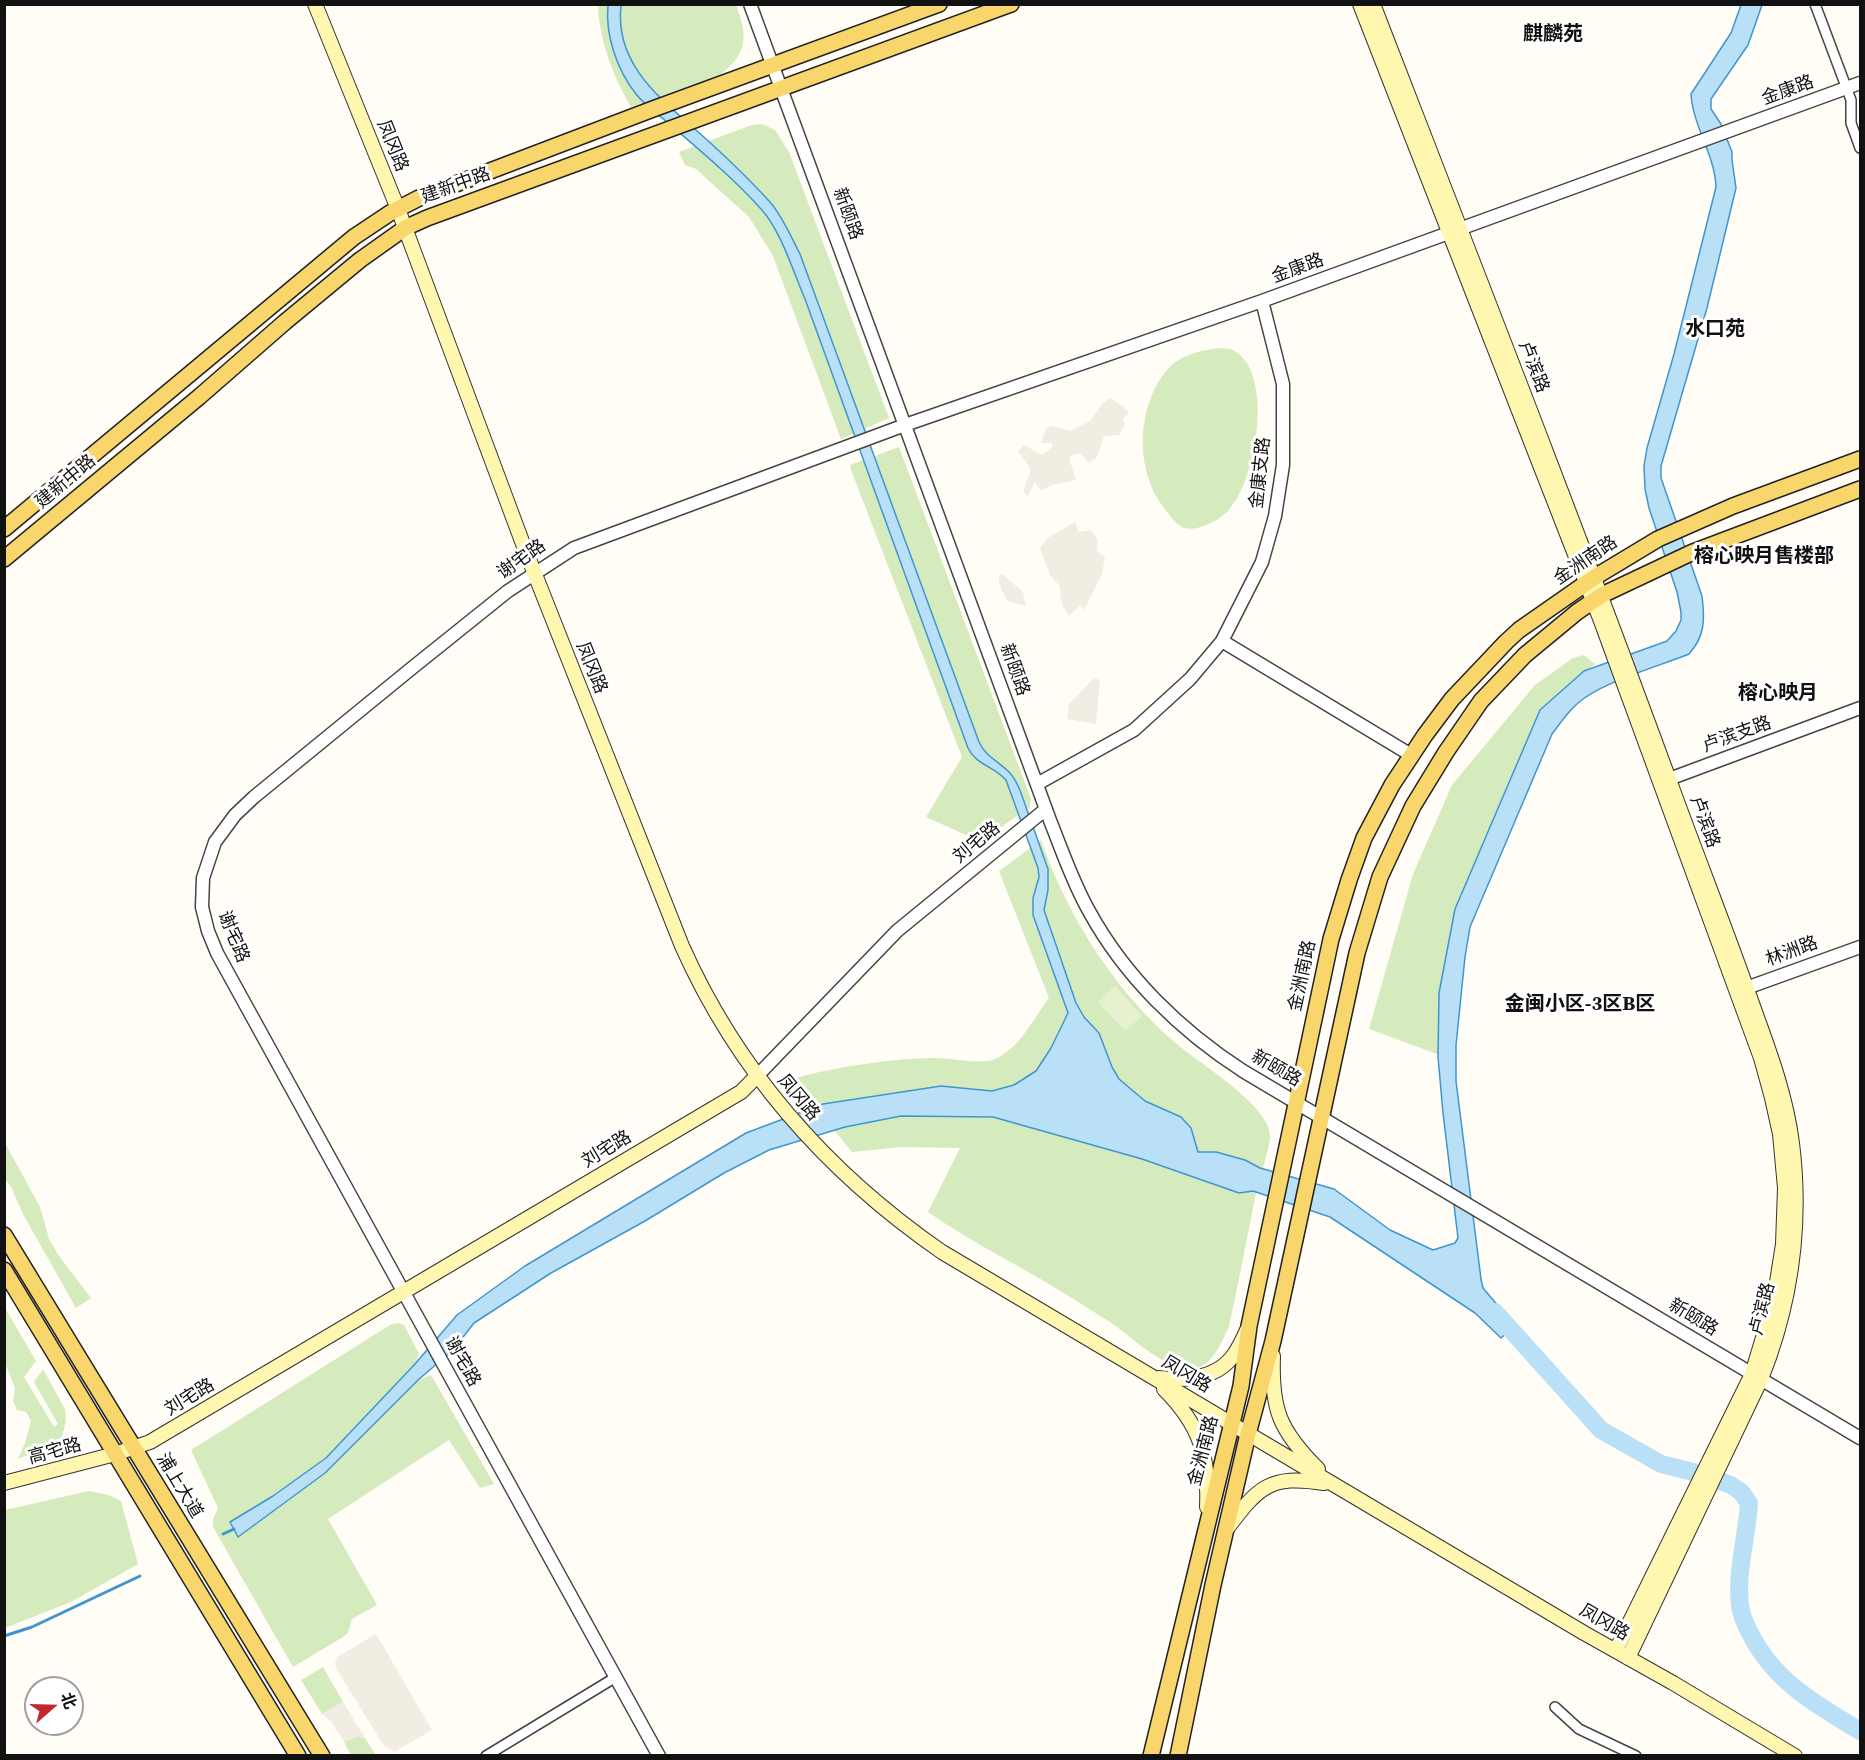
<!DOCTYPE html>
<html>
<head>
<meta charset="utf-8">
<style>
	body { margin:0 }
	#map { position:relative; width:1865px; height:1760px; overflow:hidden; background:#fffdf5; font-family:"Source Serif 4","Noto Sans SC",serif }
	canvas { display:block }
	.frame { position:absolute; inset:0; border:6px solid #111; pointer-events:none }
	.north { position:absolute; left:24px; top:1676px; width:60px; height:60px; box-sizing:border-box; background:#fff; border:2px solid #a0a0a0; border-radius:50%; rotate:70deg; font-size:16px; font-weight:700; line-height:24px; text-align:center; color:#111 }
	.north::after { content:''; display:block; margin:auto; width:21px; height:27px; background:#c4262e; clip-path:polygon(50% 0,100% 100%,50% 72%,0 100%) }
</style>
</head>
<body>
<div id="map">
<canvas width="1865" height="1760"></canvas>
<div class="frame"></div>
<div class="north">北</div>
</div>
<script>
const ctx = document.querySelector('canvas').getContext('2d');
ctx.lineJoin = 'round';
function fill(path, color) { ctx.fillStyle = color; ctx.fill(path, 'evenodd'); }
function stroke(path, color, width, dash) { ctx.strokeStyle = color; ctx.lineWidth = width; ctx.lineCap = dash ? 'butt' : 'round'; ctx.setLineDash(dash || []); ctx.stroke(path); }
function write(font, color, halo, rows, align = 'center') {
  ctx.font = font + ' "Source Serif 4","Noto Sans SC",serif'; ctx.lineWidth = 6; ctx.setLineDash([]); ctx.textBaseline = 'middle'; ctx.strokeStyle = halo; ctx.fillStyle = color; for (const [text, x, y, turn = 0] of rows) {
    ctx.save(); ctx.translate(x, y); ctx.rotate((+turn || 0) * Math.PI / 180); ctx.textAlign = isNaN(turn) ? turn : align; if (halo) ctx.strokeText(text, 0, 0); ctx.fillText(text, 0, 0); ctx.restore();
  }
}
fill(new Path2D(`
	M598 5H736C748 36 748 53 720 75L631 107C613 76 599 40 598 5Z
	M762 124 775 130 789 152 889 418 841 439 773 256 749 217 696 169 685 165 679 152 752 125Z
	M1220 348C1224 349 1230 348 1233 350 1275 372 1256 478 1231 507 1224 516 1216 521 1206 525 1199 528 1191 530 1184 528 1174 524 1165 509 1159 501 1135 463 1138 406 1166 371 1179 355 1201 350 1220 348Z
	M899 447 1031 799 1030 807 984 839 977 840 926 817 962 757 851 470 850 465Z
	M1584 655 1595 664 1542 711 1487 845 1440 1055 1369 1029 1413 874 1452 785 1535 685 1573 658Z
	M1041 840C1067 916 1116 993 1178 1045 1201 1064 1269 1106 1270 1135 1271 1145 1259 1180 1256 1193 1247 1237 1239 1282 1229 1326 1222 1343 1209 1372 1188 1369 1162 1366 1137 1342 1117 1327 1103 1317 1089 1309 1075 1300 1027 1269 975 1245 928 1212L960 1148 901 1147 852 1152 796 1084 795 1078C836 1067 894 1058 935 1058 951 1058 981 1065 995 1059 1020 1048 1033 1019 1049 998L999 871Z
	M5 1143 40 1207 49 1239 59 1256 91 1298 76 1308 24 1216 11 1187 5 1179Z
	M5 1308 36 1361 24 1377 54 1427 58 1424 34 1382 43 1369 65 1409 66 1420 61 1442 18 1459 25 1443 31 1421 26 1412 17 1410 13 1401 15 1388 5 1363Z
	M398 1323 404 1325 419 1354 416 1364 326 1458 273 1496 230 1522 238 1537 325 1473 418 1380 431 1375 494 1484 480 1488 449 1440 328 1519 377 1605 352 1619 348 1633 343 1637 293 1667 213 1527V1519L218 1508 191 1450 390 1325Z
	M89 1491 108 1495 121 1501 138 1564 71 1602 5 1628V1510Z
	M323 1667 343 1702 322 1714 301 1680Z
	M359 1736 365 1738 376 1755H351L344 1742Z`), '#d5ebbd');
fill(new Path2D(`
	M1115 986 1142 1016 1125 1031 1098 1002Z`), '#e6f2cf');
fill(new Path2D(`
	M1110 398 1124 407 1129 413 1123 419 1125 424 1119 435 1104 436 1097 457 1089 463 1080 453 1072 455 1069 458 1076 480 1053 485 1041 491 1035 482 1028 496 1023 491 1030 473V468L1018 451 1024 445 1042 455 1053 446 1051 443H1041L1046 428 1052 426 1070 431 1090 421 1102 404Z
	M1075 522 1079 532 1091 530 1098 540 1097 551 1105 557 1102 574 1084 610 1080 605 1069 616 1062 605 1059 585 1050 575 1040 548 1049 537Z
	M1002 574 1023 592 1026 606 1007 601 999 583V576Z
	M1094 678 1100 680 1096 724 1067 719 1069 704Z
	M376 1634 432 1730 394 1752 384 1746 337 1670 335 1663 337 1657Z
	M343 1702 365 1738 359 1736 344 1742 331 1721 322 1714Z`), '#f1ede2');
const water = new Path2D(`
	M608 5H621C614 67 664 101 705 138 727 158 750 180 770 202 783 217 791 237 800 254L979 742C986 757 998 761 1009 772 1015 778 1018 785 1021 793L1048 869V890L1044 910 1076 1003 1084 1017 1099 1033 1112 1067 1119 1079 1145 1101 1181 1117 1191 1128 1198 1152H1216L1245 1160 1260 1168 1334 1189 1390 1230 1433 1250 1455 1243 1458 1238 1443 1113 1438 1057 1439 993 1455 909 1540 710 1584 671 1667 641 1676 631 1681 620V612L1677 592 1649 508 1645 489 1644 466 1647 448 1674 354 1716 187C1715 155 1693 127 1691 94L1731 33 1741 5H1762L1748 45 1711 99V109L1721 124 1732 152V160L1736 188 1707 308 1661 466V478L1702 596C1705 620 1705 636 1689 654 1659 666 1613 679 1586 697 1572 706 1562 721 1552 734L1470 927 1465 957 1456 1045V1081L1481 1279 1483 1288 1515 1326 1501 1338 1475 1313 1330 1217 1253 1191 1239 1193 1142 1159 993 1117 901 1116 845 1127 769 1150 724 1173 645 1221 551 1273 474 1323 453 1350 418 1380 325 1473 238 1537 230 1522 273 1496 326 1458 415 1364 457 1315 525 1266 746 1133 823 1104 941 1086 992 1091 1014 1085 1036 1071 1051 1048 1068 1013 1033 915V898L1039 877 1038 868 1006 780C994 766 976 765 968 748L805 299C793 271 781 231 761 209 735 180 703 153 674 128 662 117 646 107 636 94 617 70 605 35 608 5Z`);
fill(water, '#b9e0f7');
stroke(water, '#3f96cf', 1.5);
stroke(new Path2D(`
	M223 1534 234 1529
	M4 1636 32 1627 140 1576`), '#3f96cf', 3);
stroke(new Path2D(`
	M1495 1312 1601 1430 1661 1464 1693 1472 1731 1485 1741 1492 1749 1503C1747 1537 1736 1571 1740 1605 1741 1615 1746 1626 1751 1635 1775 1682 1817 1705 1860 1731`), '#b9e0f7', 18);
const minor = new Path2D(`
	M1815 4 1851 100V123L1860 148
	M1555 1707 1579 1729 1636 1756
	M486 1756 616 1677`);
const tertiary = new Path2D(`
	M750 4 1051 823C1063 853 1073 883 1089 911 1125 977 1181 1031 1243 1071L1860 1438
	M1222 641 1411 755
	M1661 782 1860 708
	M1037 784 1134 730 1190 679 1222 641 1262 562 1275 516 1283 465V384L1262 301
	M1738 991 1860 947
	M757 1076 897 931 1046 809
	M659 1756 217 953 208 931 202 907 203 878 215 842 235 815 254 797 412 668 508 591 574 548 905 425 1262 301 1860 83`);
const secondary = new Path2D(`
	M315 4 398 209 523 544 682 946C739 1074 828 1173 942 1252L1584 1633 1673 1683 1795 1756
	M1360 4 1601 621 1761 1058 1772 1098 1780 1134 1785 1188 1783 1244 1774 1301 1752 1374 1616 1650
	M1373 4C1476 270 1580 536 1678 804 1703 872 1730 940 1754 1009 1770 1053 1786 1096 1792 1143 1802 1223 1791 1304 1761 1379L1628 1658
	M1273 1356C1271 1410 1280 1431 1318 1469
	M1159 1378C1186 1381 1216 1379 1233 1356 1239 1348 1243 1339 1247 1330
	M1164 1389C1201 1426 1209 1456 1207 1507
	M4 1483 115 1454 150 1442 741 1092 757 1076
	M1226 1530C1258 1488 1268 1474 1324 1483`);
const primary = new Path2D(`
	M4 529 354 237 390 213 419 198 653 109 939 4
	M4 559 199 397 285 322 360 260 405 228 427 218 1011 4
	M4 1235 322 1756
	M4 1270 298 1756
	M1151 1756 1241 1386 1249 1326 1331 939 1349 880 1364 838 1392 785 1425 735 1452 699 1506 642 1519 630 1595 577 1658 539 1733 506 1860 459
	M1178 1756 1213 1585 1248 1434 1273 1341 1357 953 1380 877 1413 806 1446 752 1481 701 1525 655 1577 612 1602 595 1693 552 1860 489`);
stroke(minor, '#444', 12);
stroke(tertiary, '#444', 15);
stroke(secondary, '#333', 16);
stroke(primary, '#222', 18);
stroke(minor, '#fff', 9);
stroke(tertiary, '#fff', 12);
stroke(secondary, '#fff6b0', 14);
stroke(primary, '#f9d66b', 15);
write('18px', '#111', '#fff', [
	["金康路",1788,91,-20],
	["凤冈路",392,146,68],
	["建新中路",456,186,-20],
	["新颐路",847,214,70],
	["金康路",1298,269,-20],
	["卢滨路",1533,367,69],
	["金康支路",1261,473,-84],
	["建新中路",66,482,-40],
	["谢宅路",522,560,-35],
	["金洲南路",1586,561,-34],
	["凤冈路",591,668,68],
	["新颐路",1014,670,70],
	["卢滨支路",1737,735,-20],
	["卢滨路",1704,822,70],
	["刘宅路",977,843,-39],
	["谢宅路",233,937,68],
	["林洲路",1792,952,-20],
	["金洲南路",1303,976,-78],
	["新颐路",1276,1069,30],
	["凤冈路",798,1098,50],
	["刘宅路",607,1150,-31],
	["卢滨路",1763,1309,-76],
	["新颐路",1693,1318,31],
	["谢宅路",462,1362,61],
	["凤冈路",1186,1375,31],
	["刘宅路",190,1398,-31],
	["金洲南路",1204,1451,-75],
	["高宅路",55,1452,-15],
	["浦上大道",179,1486,59],
	["凤冈路",1604,1623,30]
]);
write('bold 20px', '#111', '#fff', [
	["麒麟苑",1553,35],
	["水口苑",1715,330],
	["榕心映月售楼部",1764,557],
	["榕心映月",1778,694],
	["金闽小区-3区B区",1580,1005]
]);
</script>
</body>
</html>
